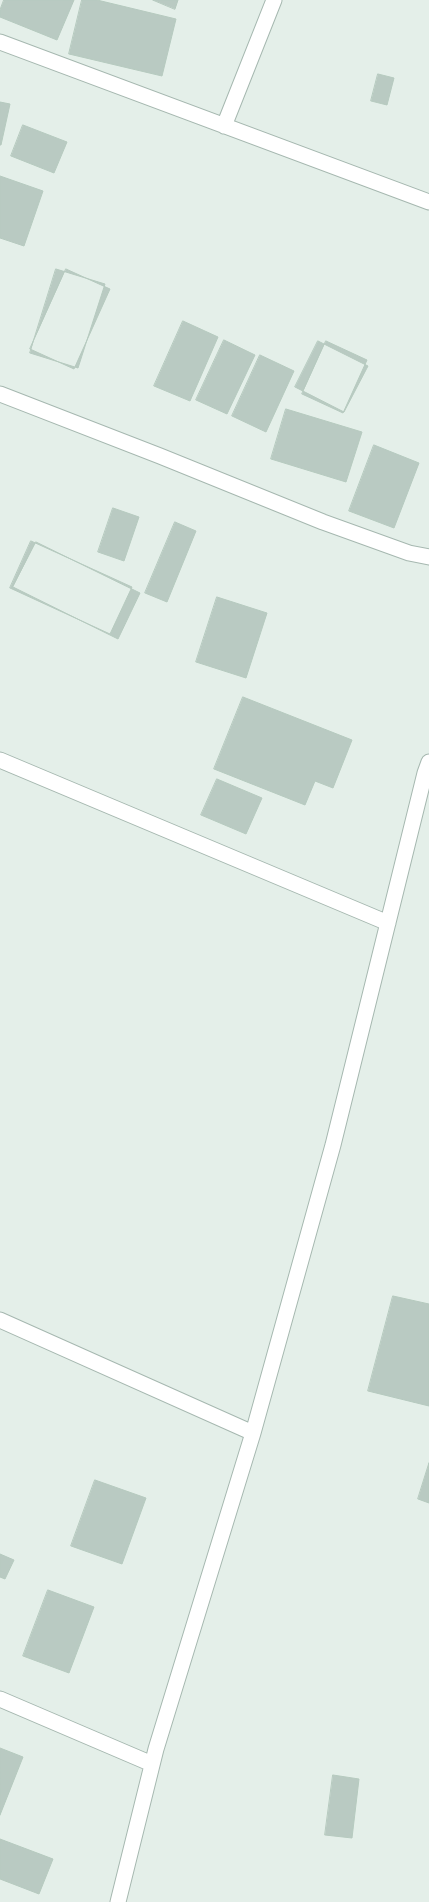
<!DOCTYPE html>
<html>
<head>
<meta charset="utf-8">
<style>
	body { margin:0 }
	canvas { display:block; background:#e4efe9 }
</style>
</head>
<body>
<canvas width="429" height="1902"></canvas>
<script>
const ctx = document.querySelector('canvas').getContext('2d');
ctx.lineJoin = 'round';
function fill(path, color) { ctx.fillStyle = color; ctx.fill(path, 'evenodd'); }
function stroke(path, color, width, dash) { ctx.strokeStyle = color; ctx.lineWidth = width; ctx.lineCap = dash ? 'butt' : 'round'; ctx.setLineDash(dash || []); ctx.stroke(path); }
const building = new Path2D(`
	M4 0H74L57 40 0 17V10Z
	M82 0H97L176 19 162 76 69 54Z
	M153 0H178L175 9Z
	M378 74 394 78 387 105 371 101Z
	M0 102 10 104 1 145H0Z
	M23 125 67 142 54 173 11 156Z
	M0 176 43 191 24 246 0 238Z
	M56 269 105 284 78 368 30 353Z
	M66 269 110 289 74 369 30 349Z
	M183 321 218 337 190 401 154 386Z
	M224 340 255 355 227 414 196 400Z
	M318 341 368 366 344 412 295 387Z
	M326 341 367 360 343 413 302 394Z
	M260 355 294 371 266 432 232 416Z
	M286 409 362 432 346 482 271 459Z
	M374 445 419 463 394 528 349 511Z
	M113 508 139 517 124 561 98 552Z
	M175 522 196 531 167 602 145 593Z
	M31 541 132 587 110 634 10 588Z
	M36 542 140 593 118 639 13 587Z
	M217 597 267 613 246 678 196 662Z
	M243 697 352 740 333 788 315 781 305 805 214 769Z
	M217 779 262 798 246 834 201 815Z
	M393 1296 429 1304V1406L368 1391Z
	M429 1463V1503L418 1499Z
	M95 1480 146 1498 122 1564 71 1546Z
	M0 1554 14 1560 5 1579 0 1577Z
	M48 1590 94 1607 69 1673 23 1656Z
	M0 1748 23 1757 0 1815Z
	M333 1775 359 1779 352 1838 325 1835Z
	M0 1839 53 1859 39 1894 0 1879Z`);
fill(building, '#b9cac2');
stroke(building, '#b6cabf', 1);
const street = new Path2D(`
	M0 42 429 202
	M224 126 274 0
	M0 394 160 456 323 522 409 553 429 557
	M0 760 388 923
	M0 1320 253 1433
	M0 1699 152 1764
	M118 1902 156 1749 253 1433 333 1145 425 773 429 762`);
stroke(street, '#a6b8b0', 17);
stroke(street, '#fff', 15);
</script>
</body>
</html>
